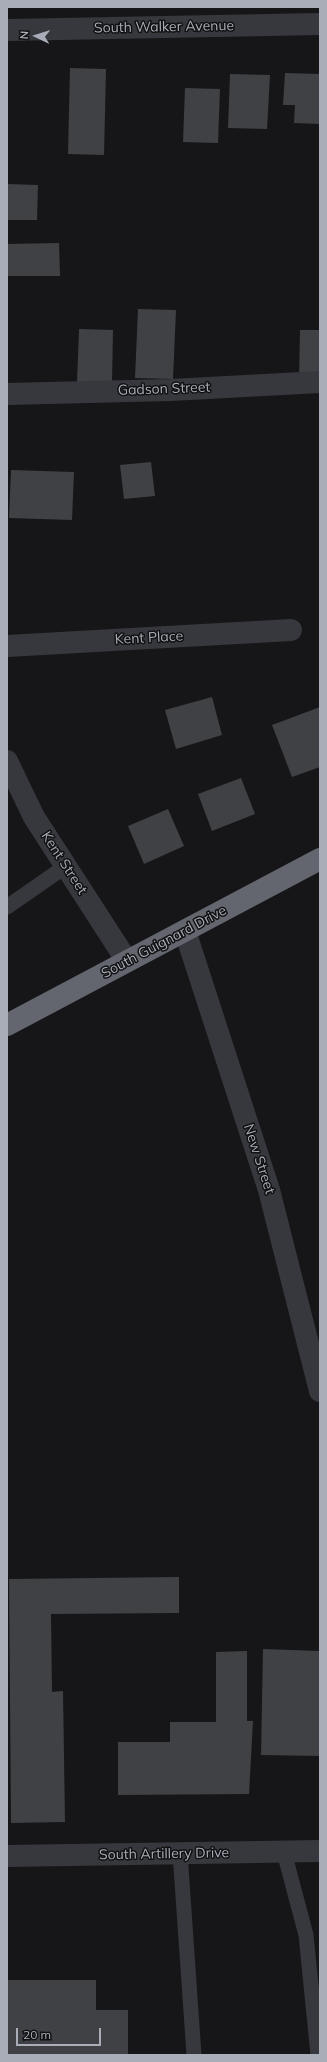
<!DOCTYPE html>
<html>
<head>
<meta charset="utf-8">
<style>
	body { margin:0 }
	#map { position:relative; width:327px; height:2062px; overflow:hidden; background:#161618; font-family:Mulish,sans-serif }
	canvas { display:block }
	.frame { position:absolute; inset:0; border:8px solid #a8adb8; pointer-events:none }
	.north { position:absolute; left:16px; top:16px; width:40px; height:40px; -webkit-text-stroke:3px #111113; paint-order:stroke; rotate:274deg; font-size:11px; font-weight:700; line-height:16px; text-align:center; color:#a8adb8 }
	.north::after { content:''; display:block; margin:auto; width:14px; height:18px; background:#a8adb8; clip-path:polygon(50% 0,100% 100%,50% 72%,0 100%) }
	.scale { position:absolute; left:16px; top:2028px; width:85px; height:18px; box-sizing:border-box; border:2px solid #a8adb8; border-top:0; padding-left:5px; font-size:12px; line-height:14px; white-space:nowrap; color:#a8adb8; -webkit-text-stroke:3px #111113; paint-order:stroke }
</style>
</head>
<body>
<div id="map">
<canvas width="327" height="2062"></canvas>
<div class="frame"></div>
<div class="north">N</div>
<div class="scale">20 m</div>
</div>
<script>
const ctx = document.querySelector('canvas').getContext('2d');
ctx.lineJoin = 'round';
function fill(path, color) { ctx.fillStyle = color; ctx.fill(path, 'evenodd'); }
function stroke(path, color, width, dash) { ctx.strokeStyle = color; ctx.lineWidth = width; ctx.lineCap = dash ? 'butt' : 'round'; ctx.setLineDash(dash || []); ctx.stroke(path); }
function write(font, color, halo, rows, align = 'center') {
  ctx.font = font + ' Mulish,sans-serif'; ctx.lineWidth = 3; ctx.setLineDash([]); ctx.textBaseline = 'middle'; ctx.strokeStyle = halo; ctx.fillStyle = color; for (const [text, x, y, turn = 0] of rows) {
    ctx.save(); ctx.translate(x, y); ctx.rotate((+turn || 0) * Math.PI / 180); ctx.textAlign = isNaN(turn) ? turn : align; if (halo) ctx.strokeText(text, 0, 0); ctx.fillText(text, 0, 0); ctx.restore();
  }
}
fill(new Path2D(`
	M70 68 106 69 104 155 68 154Z
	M285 73 320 74V124L294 123 295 105H283Z
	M230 74 270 75 267 129 228 128Z
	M185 88 220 89 218 143 183 142Z
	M7 184 38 185 37 220H7Z
	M59 243 60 276H7V244Z
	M138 309 176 310 173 379 135 378Z
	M79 329 113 330 112 383 77 382Z
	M300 330H320V382L299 381Z
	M151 462 155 496 124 499 120 465Z
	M11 470 74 472 72 520 9 518Z
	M212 697 222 735 176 749 165 710Z
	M320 707V767L292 777 272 725Z
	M241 778 255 814 212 831 198 794Z
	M168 809 184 846 144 864 128 826Z
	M179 1577V1613L51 1614 52 1692 63 1691 65 1822 11 1823 9 1579Z
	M263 1649 320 1651V1756L261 1755Z
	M247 1651V1721H253L249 1794 118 1795V1742H170V1722H216V1652Z
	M7 1980H96V2010H128V2055H7Z`), '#404145');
stroke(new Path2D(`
	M7 907 66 866
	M284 1852 306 1935 318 2055
	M180 1853 194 2055`), '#37383d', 15);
stroke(new Path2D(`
	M7 30 320 24
	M7 394 171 390 320 382
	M7 646 291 630
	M7 761 34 817 127 961
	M185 931 269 1190 320 1391
	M7 1856 320 1851`), '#37383d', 22);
stroke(new Path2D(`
	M7 1025 320 859`), '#63666e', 22);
write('14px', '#a8adb8', '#111113', [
	["South Walker Avenue",164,27,-1],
	["Gadson Street",164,389,-2],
	["Kent Place",149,638,-3],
	["Kent Street",64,863,57],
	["South Guignard Drive",164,942,-28],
	["New Street",259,1159,72],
	["South Artillery Drive",164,1854,-1]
]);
</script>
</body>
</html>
